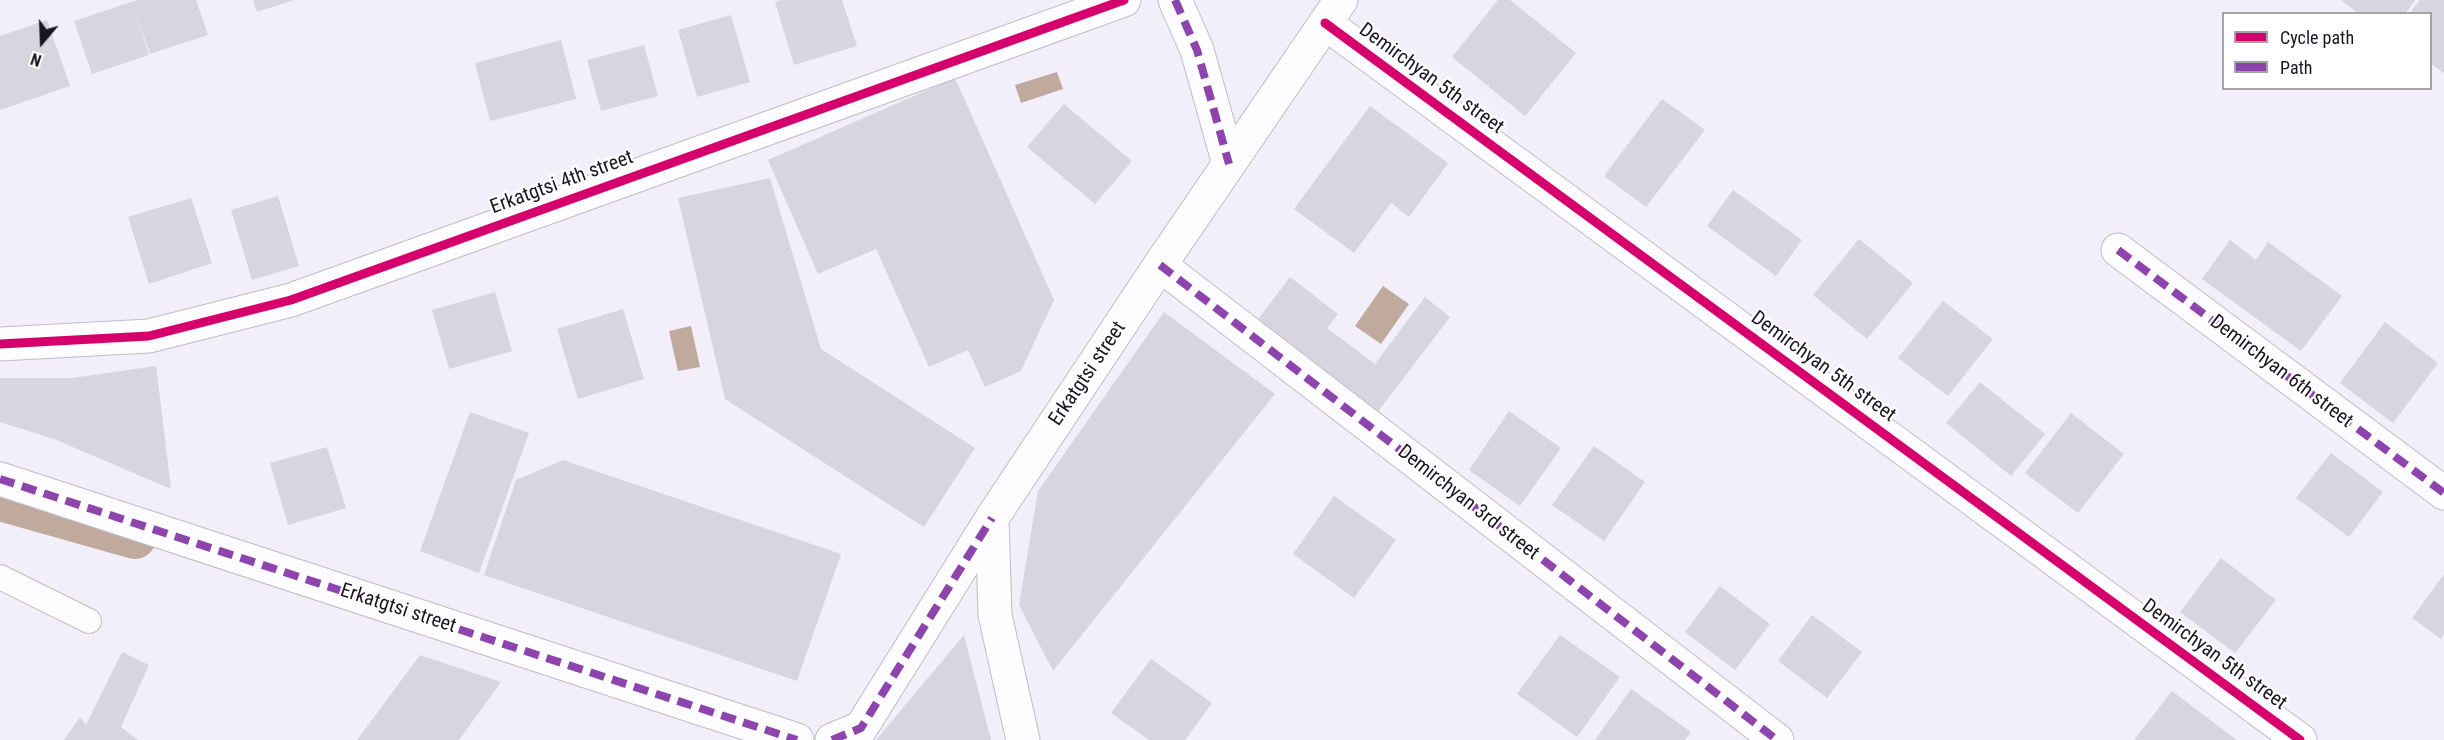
<!DOCTYPE html>
<html>
<head>
<meta charset="utf-8">
<style>
	body { margin:0 }
	#map { position:relative; width:2444px; height:740px; overflow:hidden; background:#f2eefa; font-family:"Roboto Condensed",sans-serif }
	canvas { display:block }
	.legend { position:absolute; left:2222px; top:12px; width:210px; height:78px; box-sizing:border-box; background:#fff; border:2px solid #a3a2a6; margin:0; padding:8px 10px; list-style:none; font-size:18px; color:#1a1621 }
	.legend li { display:flex; align-items:center; gap:12px; height:30px }
	.legend b { width:30px; border:2px solid #a3a2a6 }
	.north { position:absolute; left:12px; top:12px; width:60px; height:60px; -webkit-text-stroke:4px #fff; paint-order:stroke; rotate:199deg; font-size:16px; font-weight:700; line-height:24px; text-align:center; color:#1a1621 }
	.north::after { content:''; display:block; margin:auto; width:21px; height:27px; background:#1a1621; clip-path:polygon(50% 0,100% 100%,50% 72%,0 100%) }
</style>
</head>
<body>
<div id="map">
<canvas width="2444" height="740"></canvas>
<ul class="legend">
<li><b style="height:8px;background:#d6006c"></b>Cycle path</li>
<li><b style="height:8px;background:#8e44ad"></b>Path</li>
</ul>
<div class="north">N</div>
</div>
<script>
const ctx = document.querySelector('canvas').getContext('2d');
ctx.lineJoin = 'round';
function fill(path, color) { ctx.fillStyle = color; ctx.fill(path, 'evenodd'); }
function stroke(path, color, width, dash) { ctx.strokeStyle = color; ctx.lineWidth = width; ctx.lineCap = dash ? 'butt' : 'round'; ctx.setLineDash(dash || []); ctx.stroke(path); }
function write(font, color, halo, rows, align = 'center') {
  ctx.font = font + ' "Roboto Condensed",sans-serif'; ctx.lineWidth = 4.5; ctx.setLineDash([]); ctx.textBaseline = 'middle'; ctx.strokeStyle = halo; ctx.fillStyle = color; for (const [text, x, y, turn = 0] of rows) {
    ctx.save(); ctx.translate(x, y); ctx.rotate((+turn || 0) * Math.PI / 180); ctx.textAlign = isNaN(turn) ? turn : align; if (halo) ctx.strokeText(text, 0, 0); ctx.fillText(text, 0, 0); ctx.restore();
  }
}
fill(new Path2D(`
	M1057 72 1063 89 1021 103 1015 85Z
	M1383 286 1409 304 1381 344 1355 326Z
	M691 326 700 367 678 371 669 331Z`), '#bfaa9d');
stroke(new Path2D(`
	M0 500 135 538`), '#bfaa9d', 42);
fill(new Path2D(`
	M137 0H196L208 35 150 54 134 8 149 55 92 74 74 21Z
	M253 0H294L257 12Z
	M782 0H842L857 46 794 65 775 2Z
	M1498 0H1510L1576 53 1525 116 1452 57Z
	M2341 0H2415L2405 14H2359Z
	M2420 0H2444V73L2430 63V14H2409Z
	M731 15 750 82 697 97 678 30Z
	M47 20 70 86 0 110V36Z
	M561 40 576 99 490 121 475 63Z
	M644 45 658 96 601 111 587 60Z
	M955 78 1054 300 1021 371 985 387 968 350 929 367 876 249 818 274 768 160Z
	M1662 99 1705 130 1646 207 1604 176Z
	M1064 104 1132 161 1095 204 1027 147Z
	M1370 106 1448 163 1409 217 1391 203 1354 253 1294 209Z
	M770 178 821 349 975 448 924 527 725 399 678 198Z
	M1733 190 1802 240 1776 276 1707 226Z
	M278 196 299 266 252 280 231 210Z
	M191 198 212 263 149 284 128 217Z
	M1859 239 1913 283 1867 339 1813 295Z
	M2230 240 2256 260 2268 242 2342 296 2301 351 2202 279Z
	M1290 277 1338 314 1327 328 1375 364 1425 297 1450 317 1377 413 1256 322Z
	M495 292 512 351 449 369 432 310Z
	M1943 301 1993 339 1948 396 1898 358Z
	M623 309 644 379 578 399 557 329Z
	M1164 312 1275 394 1053 671 1019 605 1038 491Z
	M2385 322 2438 363 2393 423 2340 383Z
	M156 366 171 489 54 439 0 422V378H72Z
	M1980 382 2045 434 2011 476 1946 423Z
	M1509 411 1561 448 1520 506 1469 470Z
	M470 412 529 433 479 573 420 551Z
	M2071 413 2124 454 2078 513 2025 473Z
	M1594 446 1645 482 1604 541 1552 505Z
	M327 447 346 508 288 525 270 463Z
	M2331 453 2383 492 2349 537 2296 498Z
	M563 460 841 554 797 681 484 575 516 480Z
	M1334 496 1396 540 1354 598 1293 554Z
	M2221 558 2276 600 2235 653 2180 612Z
	M2444 574V634L2441 639 2412 618Z
	M1720 586 1770 624 1735 670 1685 632Z
	M1812 615 1862 652 1827 698 1778 661Z
	M964 635 991 740H876Z
	M1560 635 1620 677 1577 737 1517 694Z
	M122 652 149 665 121 727 138 740H64L80 717 86 725Z
	M420 655 501 682 459 740H357Z
	M1151 659 1212 703 1185 740H1149L1111 713Z
	M1631 689 1691 732 1685 740H1595Z
	M2172 691 2237 740H2134Z`), '#d8d4e0');
const lane = new Path2D(`
	M0 577 89 621`);
const street = new Path2D(`
	M1175 0 1197 50 1229 164
	M1325 23 2300 740
	M2118 250 2444 493
	M1160 265 1777 740
	M0 344 149 336 291 300 1124 0
	M0 479 797 740
	M992 518 995 615 1023 740
	M832 740 861 728 992 518 1160 265 1341 0`);
stroke(lane, '#c0bcc8', 26);
stroke(street, '#c0bcc8', 35);
stroke(lane, '#fdfcfe', 24);
stroke(street, '#fdfcfe', 33);
stroke(new Path2D(`
	M1175 0 1197 50 1229 164
	M2118 250 2444 493
	M1160 265 1777 740
	M0 479 797 740
	M832 740 861 728 992 518`), '#8e44ad', 8, [15, 8]);
stroke(new Path2D(`
	M1325 23 2300 740
	M0 344 149 336 291 300 1124 0`), '#d6006c', 9);
write('20px', '#1a1621', '#fff', [
	["Demirchyan 5th street",1431,79,36],
	["Erkatgtsi 4th street",562,183,-20],
	["Demirchyan 5th street",1823,367,36],
	["Demirchyan 6th street",2281,372,37],
	["Erkatgtsi street",1088,374,-56],
	["Demirchyan 3rd street",1468,503,38],
	["Erkatgtsi street",398,609,18],
	["Demirchyan 5th street",2214,655,36]
]);
</script>
</body>
</html>
